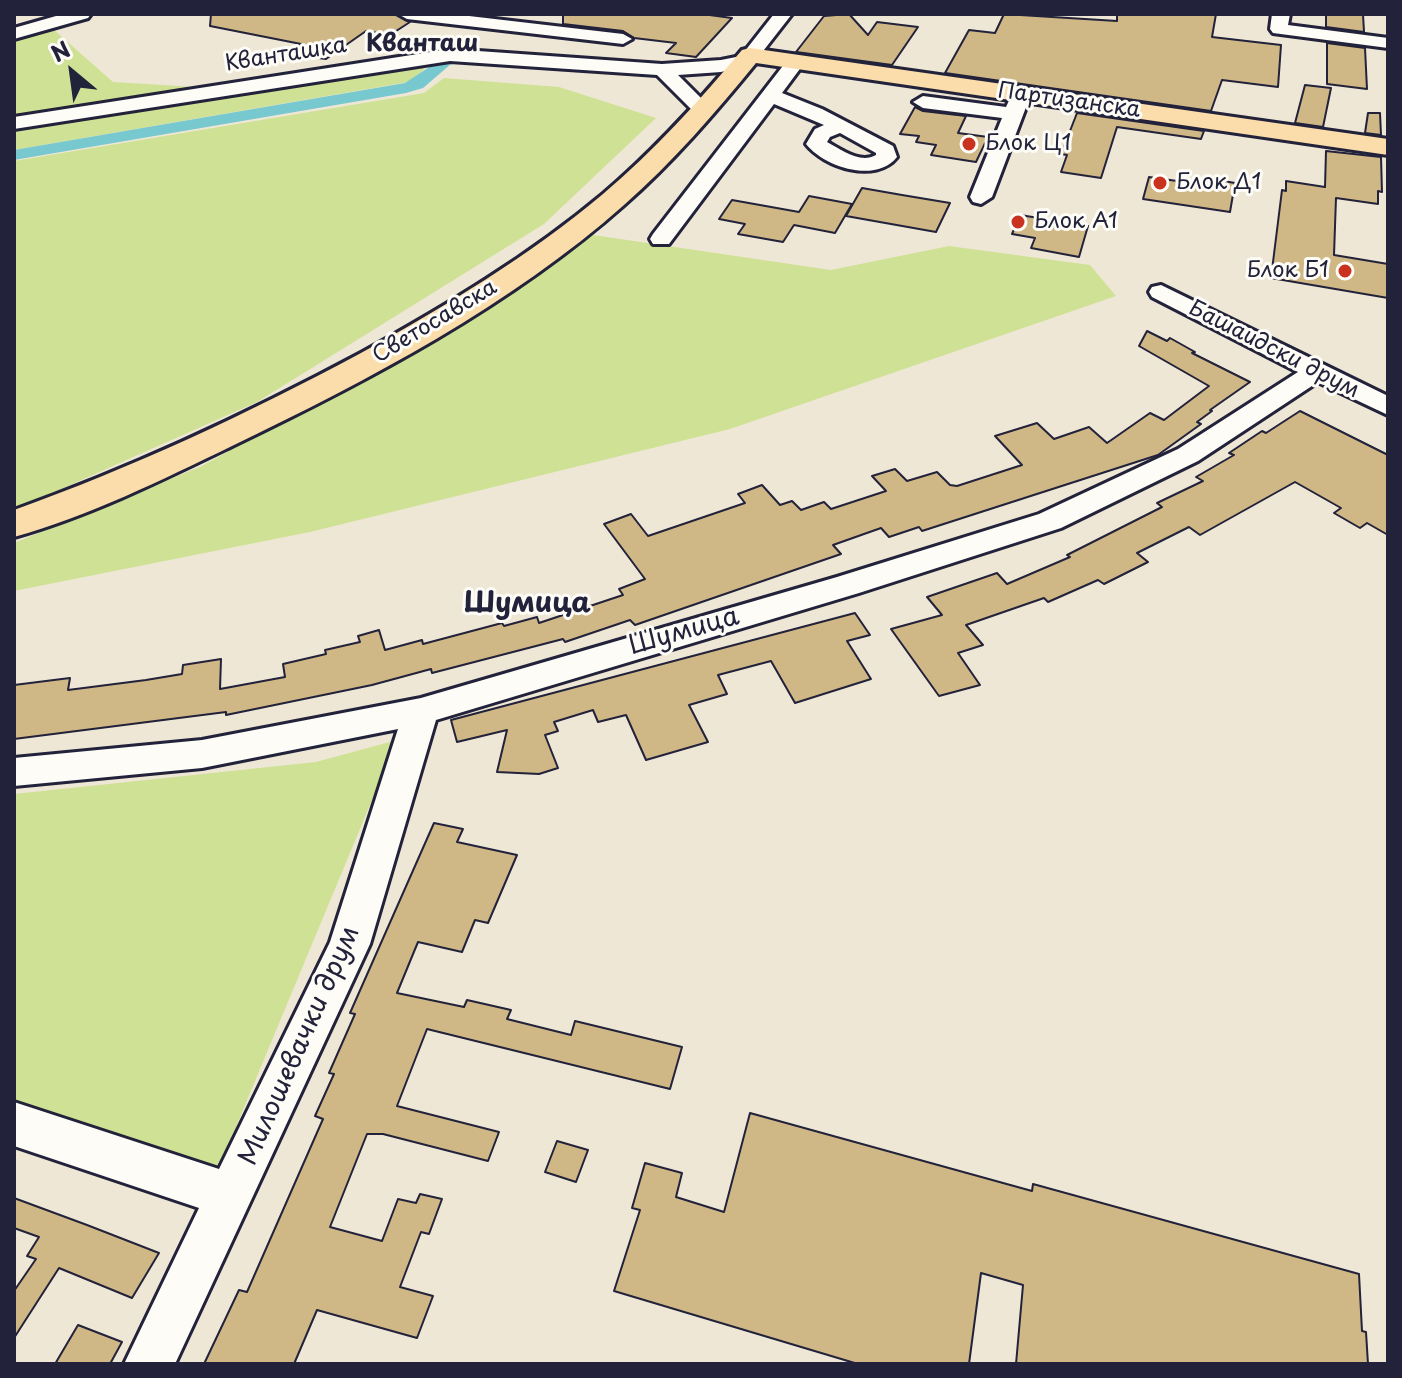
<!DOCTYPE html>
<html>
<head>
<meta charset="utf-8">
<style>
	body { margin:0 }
	#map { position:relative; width:1402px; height:1378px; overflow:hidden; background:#efe7d5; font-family:"Playpen Sans",sans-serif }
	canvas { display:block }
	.frame { position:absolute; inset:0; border:16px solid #22223b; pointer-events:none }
	.north { position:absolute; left:32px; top:32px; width:80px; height:80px; -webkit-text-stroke:6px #fdfcf7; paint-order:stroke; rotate:331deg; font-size:22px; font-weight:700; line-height:32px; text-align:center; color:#22223b }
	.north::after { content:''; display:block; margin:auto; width:28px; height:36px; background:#22223b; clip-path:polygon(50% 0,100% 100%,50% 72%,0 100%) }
</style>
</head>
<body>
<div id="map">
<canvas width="1402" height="1378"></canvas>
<div class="frame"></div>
<div class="north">N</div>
</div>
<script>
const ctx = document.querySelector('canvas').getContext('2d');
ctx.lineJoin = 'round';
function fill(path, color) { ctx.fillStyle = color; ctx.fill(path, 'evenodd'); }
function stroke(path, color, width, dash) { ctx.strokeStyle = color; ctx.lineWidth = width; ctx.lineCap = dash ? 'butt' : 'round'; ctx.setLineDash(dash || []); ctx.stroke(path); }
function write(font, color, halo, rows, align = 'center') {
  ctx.font = font + ' "Playpen Sans",sans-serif'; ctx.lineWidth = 6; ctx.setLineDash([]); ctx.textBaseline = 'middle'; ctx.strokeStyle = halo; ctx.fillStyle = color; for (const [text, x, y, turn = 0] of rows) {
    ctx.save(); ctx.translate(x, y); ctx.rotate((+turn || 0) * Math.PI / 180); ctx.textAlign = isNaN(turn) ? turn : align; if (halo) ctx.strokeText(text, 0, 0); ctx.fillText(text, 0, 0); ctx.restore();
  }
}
fill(new Path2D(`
	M53 29 113 82 196 87 420 51 438 52 414 81 14 150V40Z
	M444 78 559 87 656 118 544 224 257 402 14 510V161L424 93Z
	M593 235 831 270 949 246 1090 265 1116 296 730 429 310 532 14 591V543L202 466 472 315Z
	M397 740 218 1170 14 1102V794L316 762Z`), '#cfe195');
fill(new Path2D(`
	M446 56 454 61 451 64 423 88 406 93 14 160V150L405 83Z`), '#77c8cf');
const building = new Path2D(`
	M211 14H395L410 22 390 35 366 31 326 59 286 54 301 44 210 26Z
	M563 14H702L732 18 696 57 666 53 676 43 634 38 623 31 563 24Z
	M849 14 868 35 877 22 918 27 892 65 796 52 824 16Z
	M1004 14 1117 21V14H1216L1212 37 1281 45 1278 87 1222 80 1211 111 945 73 969 30 995 33Z
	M1326 14H1363L1364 32 1326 27Z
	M1327 43 1365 48 1367 89 1327 84Z
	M1305 85 1331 88 1323 127 1295 123Z
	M915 107 923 111 966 116 958 133 988 137 976 162 931 155 936 145 916 142 919 136 900 134Z
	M1077 113 1204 131 1201 139 1117 127 1101 178 1061 172 1067 155 1061 154Z
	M1368 113H1380L1381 135 1365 133Z
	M1326 151 1381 157 1382 192 1378 191V204L1336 198 1334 255 1388 264V298L1271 278 1282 190 1286 191V181L1325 187Z
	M1149 177 1205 185 1206 178 1235 183 1230 212 1143 199Z
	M862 188 902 195 950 203 936 232 846 216Z
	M809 196 852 204 835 233 794 225 783 242 738 234 745 224 719 219 732 200 799 212Z
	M1020 215 1088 226 1079 257 1031 248 1035 238 1012 234Z
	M1147 331 1167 341 1170 338 1195 352 1192 353 1250 382 1210 410 1212 411 1197 422 1201 424 1158 455 922 531 919 527 889 537 881 528 833 545 841 554 635 625 630 620 565 642 563 639 432 673 431 669 372 685 226 715V712L14 739V685L70 678 68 690 146 680 182 674 183 665 221 659 220 689 285 677 283 664 326 654 325 650 360 642 358 636 379 630 385 650 422 640 423 644 502 623 504 626 537 617 539 623 623 595 619 589 645 579 604 524 631 514 648 536 745 503 738 494 762 485 780 505 792 501 801 510 824 502 831 509 886 491 872 476 895 469 907 481 937 472 950 485 957 486 1022 465 995 436 1037 423 1054 439 1089 427 1107 443 1150 413 1164 420 1209 386 1139 346Z
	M1300 411 1388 455V535L1367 523 1360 528 1334 513 1341 508 1295 482 1200 535 1189 527 1137 553 1148 562 1104 584 1098 580 1048 602 1044 598 966 625 983 645 958 653 980 685 939 696 891 629 942 615 927 597 997 573 1007 584 1070 557 1067 555 1162 507 1157 503 1203 481 1196 477 1234 455 1229 453 1262 431 1266 433Z
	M855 613 870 635 847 641 871 679 795 703 771 661 718 675 727 694 689 705 708 742 646 760 626 715 598 722 593 710 554 722 558 731 545 735 558 768 539 774 497 772 507 730 457 742 451 720Z
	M434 823 463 829 457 842 517 855 488 923 475 920 462 952 418 942 397 993 464 1007 467 1000 511 1010 507 1019 571 1035 575 1021 682 1047 670 1089 427 1029 397 1106 499 1132 488 1161 383 1134H367L330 1227 382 1241 398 1199 416 1203 420 1194 442 1199 429 1234 421 1232 400 1287 433 1296 417 1338 317 1310 294 1364H204L239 1290 247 1292 323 1119 315 1116 334 1074 329 1073 355 1014 350 1013Z
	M750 1113 1032 1191 1033 1184 1359 1274 1362 1331 1366 1332 1368 1364H1016L1023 1285 981 1273 969 1364H858L614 1291 640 1210 632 1208 645 1163 682 1173 676 1197 724 1212Z
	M557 1141 588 1150 576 1182 545 1172Z
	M14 1198 87 1225 159 1253 132 1298 59 1268 14 1338V1291L36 1259 27 1256 39 1237 14 1228Z
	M78 1325 122 1342 110 1364H55Z`);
fill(building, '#cfb786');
stroke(building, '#22223b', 2);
const minor = new Path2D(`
	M63 14H91L88 18 14 39V28Z
	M398 14H452L623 34 632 39 623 44 407 19Z
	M774 14H792L753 64 721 72 678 75 713 110 703 116 696 114 657 75 450 61 14 129V117L450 49 662 64 721 60 741 56Z
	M1272 14H1290L1288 25 1388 38V48L1273 33 1270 29Z
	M796 56 805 62 782 93 822 109 893 146 897 157C876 184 824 167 806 144L815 129 824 125 774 104 669 244H653L650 239 653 234 789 58ZM840 133 876 153V155C860 164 842 150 827 142L830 137Z
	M1021 88 1031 94 992 197 981 204 973 202 970 197 1002 118 923 108 913 102 923 96 1006 107 1014 90Z
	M1161 285 1388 396V415L1318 382 1198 461 1061 528 859 593 436 720 370 944 175 1364H124L199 1208 14 1146V1102L219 1169 330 942 398 729 202 768 14 786V758L202 740 421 698 837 577 1039 514 1178 449 1298 372 1152 297 1149 292 1152 287Z`);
const major = new Path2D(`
	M750 48 1388 139V155L756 63C715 113 673 162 624 205 510 306 369 380 232 446 162 480 89 516 14 537V510C134 467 249 413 361 353 446 306 529 256 603 194 654 151 699 101 742 50Z`);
stroke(minor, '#22223b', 6);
stroke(major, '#22223b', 6);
fill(minor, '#fdfcf7');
fill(major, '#faddab');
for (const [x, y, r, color] of [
	[969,144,8,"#c8321e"],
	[1160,183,8,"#c8321e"],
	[1018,222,8,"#c8321e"],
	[1345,271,8,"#c8321e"]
]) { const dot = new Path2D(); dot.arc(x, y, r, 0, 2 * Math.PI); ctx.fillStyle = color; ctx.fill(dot); stroke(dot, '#fdfcf7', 3); }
write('22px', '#22223b', '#fdfcf7', [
	["Кванташка",286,55,-9],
	["Партизанска",1069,101,8],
	["Светосавска",435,322,-31],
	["Башаидски друм",1274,350,27]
]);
write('22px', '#22223b', '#fdfcf7', [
	["Блок Ц1",985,144],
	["Блок Д1",1176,183],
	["Блок А1",1034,222],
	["Блок Б1",1329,271,"right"]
], 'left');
write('bold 24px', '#22223b', '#fdfcf7', [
	["Кванташ",422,44]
]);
write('26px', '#22223b', '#fdfcf7', [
	["Шумица",684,632,-16],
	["Милошевачки друм",300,1046,-66]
]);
write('bold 28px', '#22223b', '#fdfcf7', [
	["Шумица",527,604]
]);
</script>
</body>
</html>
